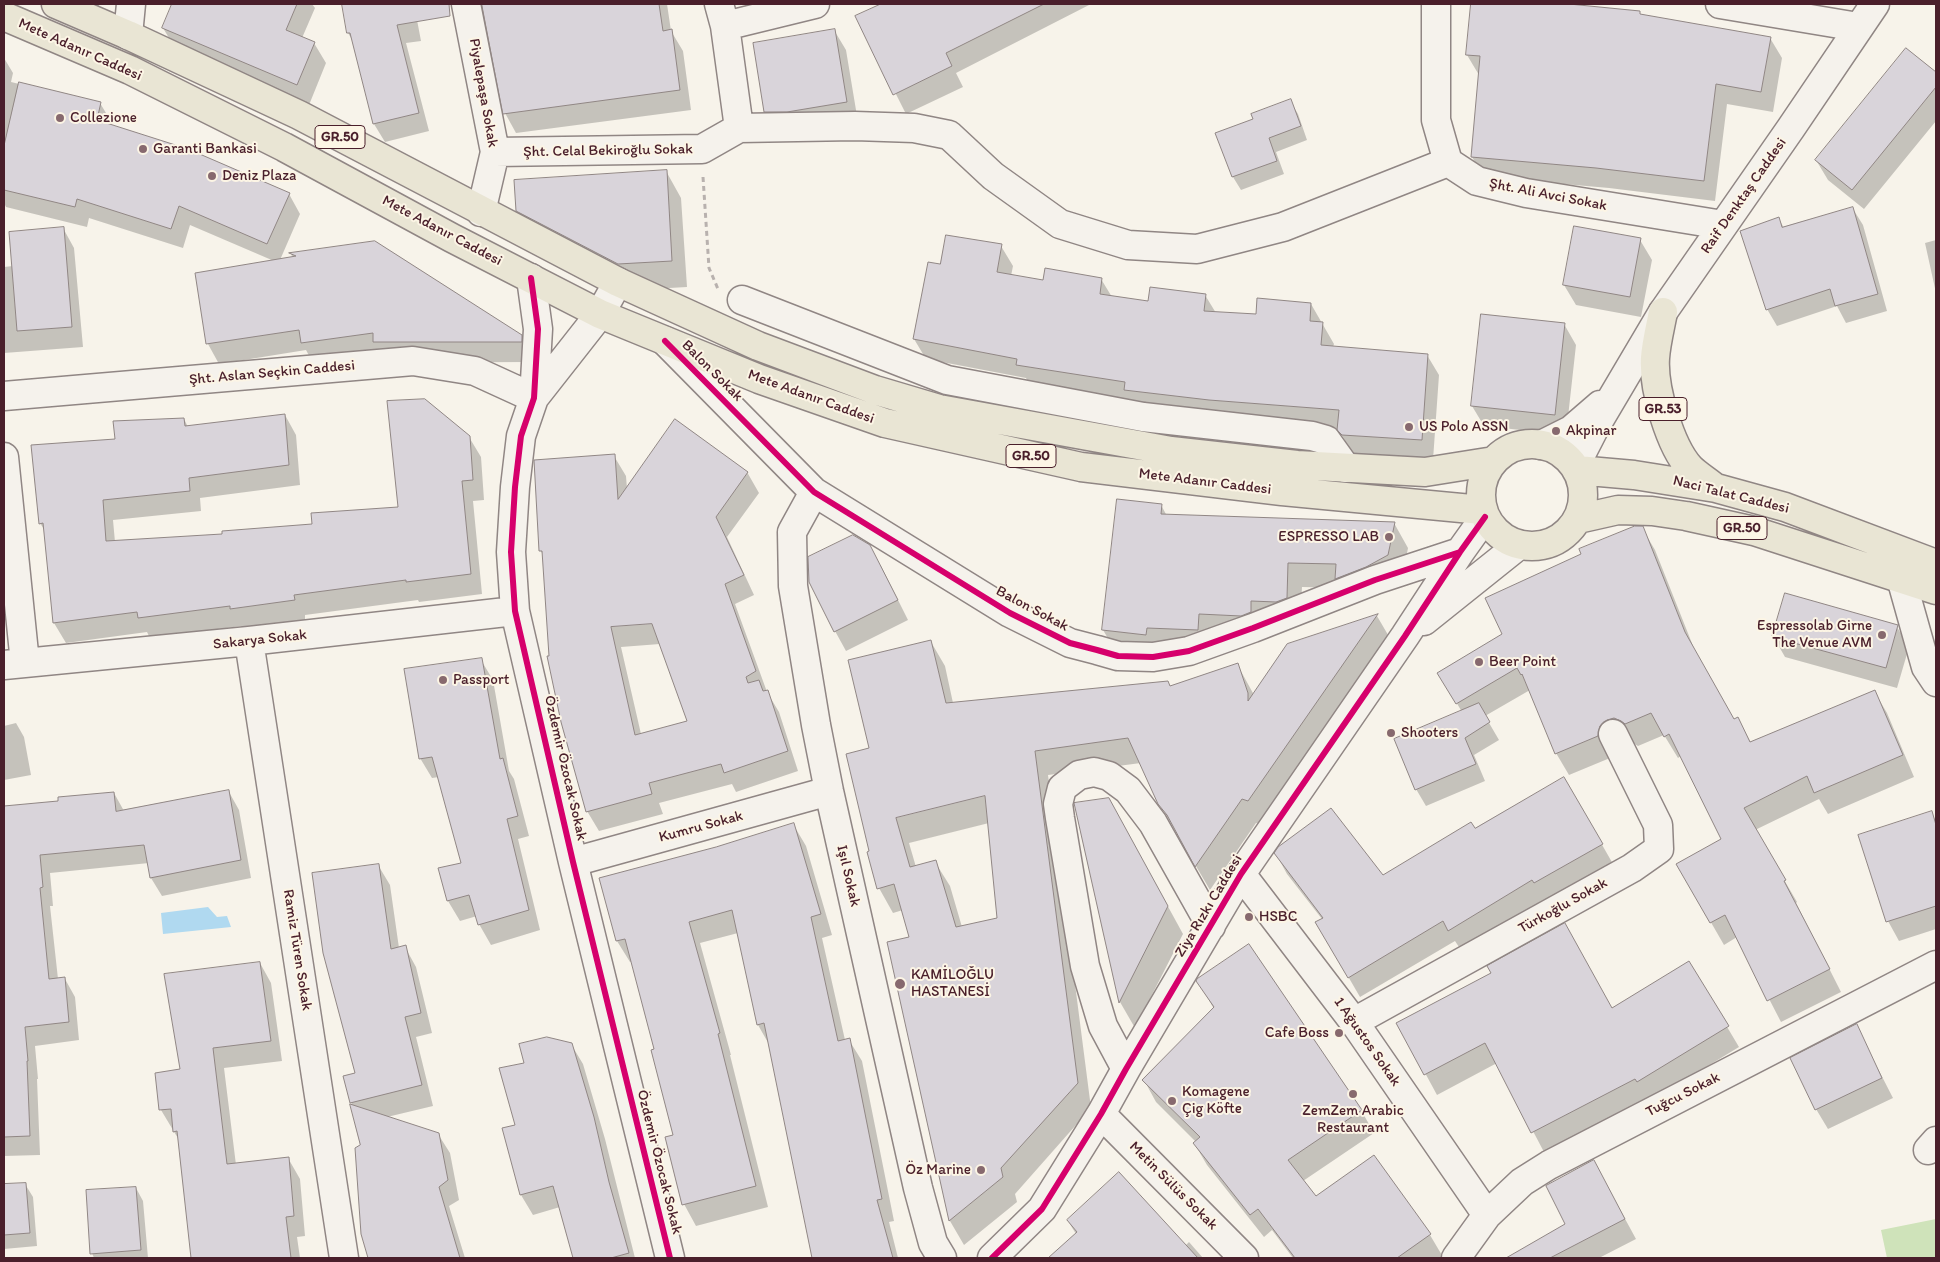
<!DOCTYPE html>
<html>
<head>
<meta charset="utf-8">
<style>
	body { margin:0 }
	#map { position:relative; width:1940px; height:1262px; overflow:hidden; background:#f7f3ea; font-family:Itim,sans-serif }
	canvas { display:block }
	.frame { position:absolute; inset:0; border:5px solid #4a1f2b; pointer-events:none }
</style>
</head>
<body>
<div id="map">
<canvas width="1940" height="1262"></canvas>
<div class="frame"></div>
</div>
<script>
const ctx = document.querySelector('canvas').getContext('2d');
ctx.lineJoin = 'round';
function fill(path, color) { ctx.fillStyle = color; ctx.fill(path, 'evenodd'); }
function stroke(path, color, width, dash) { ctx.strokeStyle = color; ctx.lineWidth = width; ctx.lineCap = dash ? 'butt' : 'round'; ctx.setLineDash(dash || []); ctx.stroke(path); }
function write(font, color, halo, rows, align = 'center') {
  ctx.font = font + ' Itim,sans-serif'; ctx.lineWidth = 4; ctx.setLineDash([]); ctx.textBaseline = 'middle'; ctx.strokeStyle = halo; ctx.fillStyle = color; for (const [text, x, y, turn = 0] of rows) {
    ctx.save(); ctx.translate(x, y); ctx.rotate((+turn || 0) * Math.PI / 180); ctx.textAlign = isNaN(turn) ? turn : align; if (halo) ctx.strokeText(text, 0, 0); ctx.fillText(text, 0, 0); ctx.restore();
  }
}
fill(new Path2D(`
	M1936 1219V1258H1887L1881 1230Z`), '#cfe3ba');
fill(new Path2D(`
	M208 907 217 917 227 916 231 927 163 934 161 913Z`), '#b0d9f0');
fill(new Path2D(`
	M89 4H99V8Z
	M173 4H312L315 8 302 38 314 43 326 63 309 105 175 48 163 28Z
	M343 4H414L421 41 406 43 429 131 385 142 374 124 354 43 348 33Z
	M482 4H562L563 9 586 4H667L671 31 683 51 691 110 516 133 505 113Z
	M884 4H1091L956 73 963 87 906 114 857 17Z
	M1472 4H1557L1639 12 1641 16 1770 38 1782 58 1773 112 1727 104 1715 201 1609 188 1484 177 1472 157 1479 75 1467 55Z
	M834 30 846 50 858 122 777 132 766 112Z
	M1907 50 1936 74V121L1864 209 1828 180 1816 160Z
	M4 58 13 73 11 82 100 103 112 123 111 126 289 194 300 214 280 260 293 258 291 254 374 243 521 335 533 356V362L313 363 306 350 219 364 208 344 196 274 274 261 190 225 183 248 89 218 87 227 6 207 4 203Z
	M1290 101 1298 114 1307 140 1276 152 1284 174 1241 190 1233 177 1217 134 1255 120Z
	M666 171 681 198 687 287 634 290 533 237 517 211Z
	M1853 209 1863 225 1887 311 1846 323 1837 306 1777 326 1767 309 1779 219 1784 228Z
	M63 228 74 248 83 347 4 353V267L13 266Z
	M1640 240 1652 260 1641 317 1576 305 1564 285Z
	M1936 240V293L1925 243Z
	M1001 246 1013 266 1011 276 1044 282 1101 279 1112 297 1150 303 1205 295 1216 313 1257 316 1311 304 1334 344 1333 347 1427 355 1439 375 1433 460 1354 455 1338 429 1137 410 1029 384 1026 378 926 359 914 339 941 266Z
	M1482 315 1564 324 1576 345 1566 435 1484 426 1472 406Z
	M285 415 296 435 300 485 200 498 201 511 113 520 115 542 223 535 314 525 399 509 469 437 481 457 484 500 473 501 482 594 419 602 418 600 305 615V620L243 628 241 626 150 638 147 632 66 643 54 623 45 531 40 523 117 440 184 419 188 427Z
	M614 456 626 476 627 489 747 472 759 493 727 537 754 595 735 604 767 692 779 712 798 771 736 792 732 784 659 803 663 814 599 831 587 811 550 657 544 556 540 550ZM660 644 688 722 641 734 621 647Z
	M1161 505 1167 516 1394 523 1408 548 1402 579 1342 588 1302 587 1300 623 1118 655 1103 630Z
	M1642 528 1655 550 1697 656 1734 720 1738 718 1751 743 1874 691 1887 713 1914 777 1828 814 1819 799 1755 830 1797 902 1796 903 1841 992 1781 1022 1737 937 1724 945 1678 865 1722 839 1681 756 1678 758 1664 735 1638 746 1628 740 1610 758 1569 775 1556 753 1530 690 1485 716 1499 740 1474 755 1485 781 1426 806 1416 789 1462 712 1439 673 1503 635Z
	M881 566 908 620 846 651 835 631Z
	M1377 616 1391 640 1262 825 1256 823 1210 890 1159 803 1141 763 1048 775 1091 1108 1015 1194 1017 1202 964 1245 950 1221 888 943 911 938 903 910 893 913 879 888 870 852V749L931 642 945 666 953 703 1170 687 1237 664 1254 695 1288 645ZM989 823 998 919 962 927 950 886 935 862 916 867 909 843Z
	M1897 627 1909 647 1897 688 1785 657 1773 636Z
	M481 660 493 680 509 771 514 779 529 836 518 839 540 930 491 945 479 924 477 916 460 921 448 901 439 869 462 864 439 777 432 778 420 758Z
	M16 723 24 737 31 775 4 780V726Z
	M1564 778 1613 864 1547 902 1545 899 1461 950 1455 941 1360 997 1317 923 1322 919 1287 874 1276 854 1382 877 1474 830Z
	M229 792 239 810 251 878 162 896 151 878 149 863 50 873 53 906H50L58 979H65L75 997 79 1040 35 1046 38 1079H37L40 1155 4 1156V807L60 802 114 793 124 811Z
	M1076 804 1124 826 1183 934 1135 1028 1120 1002Z
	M1931 812 1936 821V929L1899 941 1888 921Z
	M793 824 806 846 832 935 822 938 845 1040H849L862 1061 894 1221 889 1222 898 1258H814L770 1046 758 1025 738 933 700 943 731 1055H730L768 1207 696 1226 684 1204 675 1136 656 1050 632 962H630L617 941 716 848Z
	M378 865 390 885 399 948 405 947 416 967 432 1033 416 1037 433 1106 387 1117 438 1134 450 1153 459 1200 449 1206 465 1258H370L362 1234V1145L345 1077 356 1074Z
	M260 963 271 983 282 1061 224 1068 236 1165 288 1158 300 1179 305 1236 297 1237 300 1258H192L179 1140 161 1110 156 1074 182 1070Z
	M1689 963 1739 1047 1650 1101 1648 1098 1544 1152 1497 1063 1437 1095 1398 1023 1612 1010Z
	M1198 981 1361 1110 1374 1133 1303 1181 1316 1197 1374 1157 1430 1235 1443 1257 1293 1258 1272 1230 1264 1237 1207 1165 1194 1143 1196 1142 1156 1102 1144 1080 1214 1009Z
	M1856 1026 1893 1098 1828 1129 1816 1109Z
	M571 1044 583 1064 605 1139 635 1258H574L560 1207 533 1215 521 1195 517 1126 526 1063Z
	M1605 1182 1636 1239 1599 1258H1509L1567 1224Z
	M25 1184 33 1197 37 1246 4 1249V1185Z
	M136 1188 143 1201 148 1258H94L92 1253Z
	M1068 1221 1185 1246 1189 1242 1203 1258H1050L1076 1234Z`), '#0003');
const building = new Path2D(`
	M172 4H297L286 30 315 42 297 85 162 28Z
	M342 4H449L450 16 397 25 419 113 373 124 350 33H347Z
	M482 4H659L663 31 672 29 680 90 503 114Z
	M881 4H1044L946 53 952 66 893 95 855 16Z
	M1471 4H1569L1640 11V14L1771 37 1761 92 1716 84 1704 181 1596 168 1471 157 1480 56 1466 55Z
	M835 29 847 102 787 112H764L753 43Z
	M1906 48 1936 72V87L1852 190 1815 160Z
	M19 82 101 102 97 120 188 149 290 193 267 244 179 206 171 229 77 199 75 207 4 190V146Z
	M1291 99 1301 126 1269 138 1277 161 1232 177 1215 133 1253 119 1251 114Z
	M667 170 672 261 618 264 516 211 514 180Z
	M1853 207 1878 294 1835 306 1830 289 1766 310 1740 231 1779 217 1782 227Z
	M1574 226 1641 238 1630 297 1563 285Z
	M64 227 72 327 17 331 9 232Z
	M946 235 1002 244 997 272 1043 280 1045 268 1102 278 1100 294 1148 301 1150 287 1206 294 1204 311 1256 314 1257 298 1311 303 1310 321 1323 322 1321 345 1428 354 1422 440 1342 435 1337 430 1339 410 1209 400 1124 390 1125 382 1016 365 1017 359 913 339 928 262 940 264Z
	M375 241 522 335V342H373V333L301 343 299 330 206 344 195 273 296 256 289 253Z
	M1481 314 1565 323 1555 415 1471 406Z
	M425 399 470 436 473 480 462 481 471 574 406 582V580L294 595 295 600 230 609V606L138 618 137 612 53 623 43 523 39 524 31 445 115 439 113 421 184 418 185 426 285 414 289 465 189 478 190 491 103 500 106 541 222 534V531L312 524 311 513 398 507 387 401Z
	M675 419 748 472 716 517 744 575 725 584 756 671 746 677 748 683 759 680 763 691 768 690 788 751 724 773 721 764 649 783 652 794 586 812 561 722 547 656H549L542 551H539L534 460 615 454 618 499ZM652 624 687 721 635 735 611 627Z
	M1117 499 1162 504 1161 514 1395 522 1388 555 1366 567 1335 579 1336 564 1288 563 1287 598 1276 602 1251 601V612L1241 616 1199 614 1198 630 1147 628 1146 635 1102 630Z
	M1635 526H1643L1685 632 1734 719 1738 717 1750 742 1875 690 1903 755 1814 793 1807 776 1744 808 1786 880 1784 881 1830 969 1767 1001 1725 915 1710 923 1676 864 1721 839 1669 734 1664 737 1651 713 1625 724 1621 721 1614 718 1607 720 1600 726 1598 736 1555 754 1522 674 1521 675 1517 668 1456 704 1437 673 1502 634 1485 598 1581 554 1579 549Z
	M853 535 870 545 898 600 834 632 809 582 808 557Z
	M1785 593 1898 625 1886 668 1772 637Z
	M1378 614 1248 801 1242 799 1195 867 1167 815 1158 804 1128 738 1035 751 1078 1083 1001 1168 1003 1177 949 1221 887 942 909 937 894 884 877 889 867 852 869 851 846 754 869 748 848 660 931 640 946 703 1168 681 1170 686 1238 663 1248 693V701L1287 644ZM985 796 997 918 956 927 936 860 910 867 896 818Z
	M482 658 500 759 503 758 518 816 507 819 529 910 478 925 469 895 447 901 438 868 461 863 432 757 419 759 404 669Z
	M1479 703 1490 722 1465 738 1476 764 1415 790 1394 739Z
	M1564 777 1603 844 1534 883 1532 880 1448 931 1443 921 1348 978 1315 922 1323 918 1274 853 1278 847 1331 808 1383 875 1471 822 1475 828Z
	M229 790 241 860 150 878 144 845 40 855 43 887 40 888 49 979 65 977 69 1022 25 1027 28 1061H27L30 1136 4 1137V806L58 801V797L114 792 116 811Z
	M1109 798 1168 906 1119 1003 1074 803Z
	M1932 811 1936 825V906L1886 922 1858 835Z
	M794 823 821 914 811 917 838 1041 850 1038 882 1199 877 1200 893 1258H812L764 1023 757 1025 732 910 689 922 720 1033 718 1034 756 1186 682 1205 665 1137 673 1135 651 1050 654 1049 625 939 616 941 599 878 716 847Z
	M379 864 391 949 406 945 421 1013 405 1017 422 1085 350 1103 343 1076 355 1073 323 953 312 873Z
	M1565 923 1612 1008 1689 961 1729 1026 1637 1082 1635 1079 1531 1133 1485 1043 1424 1075 1396 1023 1491 973 1487 966Z
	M1249 944 1362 1110 1288 1160 1316 1196 1374 1155 1431 1234 1397 1258H1295L1258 1209 1250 1215 1193 1143 1200 1137 1142 1080 1214 1007 1196 981 1197 979Z
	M260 962 271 1041 213 1048 227 1164 289 1157 294 1216 286 1217 291 1258H191L177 1131 173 1132 171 1109 159 1110 155 1073 180 1069 164 974Z
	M1857 1024 1882 1078 1815 1110 1790 1058Z
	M547 1037 572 1043 594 1117 609 1182 629 1253 611 1258H573L553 1186 520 1195 502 1128 515 1125 499 1068 524 1063 519 1044Z
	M350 1104 439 1133 448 1180 439 1187 460 1258H368L361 1234 355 1148 360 1145Z
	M1594 1160 1625 1219 1550 1258H1506L1565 1224 1546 1186Z
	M1119 1172 1198 1258H1048L1077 1232 1067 1220Z
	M26 1183 30 1233 4 1235V1184Z
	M136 1187 141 1250 90 1254 86 1190Z`);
fill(building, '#d9d4da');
stroke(building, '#908684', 1);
const minor = new Path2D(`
	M466 4 495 152 481 212
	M1436 4V120L1448 162 1477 181 1526 193 1723 225
	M1720 4 1858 27
	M725 26 815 4
	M128 35 131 4
	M739 128 855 126 914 128 949 135 993 176 1060 224 1128 245 1197 249 1283 227 1448 162
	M495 152 702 149 739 128 725 26 719 4
	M531 278 538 329 534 398 521 436 515 487 511 552 515 611 573 862 670 1258
	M742 300 947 380 1143 417 1312 436 1326 440 1346 468
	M665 341 814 492 1010 613 1070 643 1097 650 1118 656 1153 657 1189 651 1253 628 1375 580 1460 552
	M4 396 413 361 475 371 534 398
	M534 398 600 314 618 282
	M1541 445 1571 430 1600 405
	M4 457 25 663
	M1575 466 1595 427 1663 312 1791 128 1875 4
	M814 492 792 532 793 586 816 725 829 791 918 1188 933 1243 942 1258
	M1901 578 1926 667 1936 682
	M1424 621 1519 545
	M249 641 344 1258
	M4 665 249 641 515 611
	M573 862 829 791
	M1241 874 1354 1022 1487 1215
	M1354 1022 1632 868 1659 849 1658 825 1613 734
	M1126 1069 1103 1026 1085 966 1060 818 1058 804 1062 788 1079 775 1094 772 1109 776 1128 790 1153 823 1211 926
	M1101 1114 1244 1258
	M1928 1150 1936 1141
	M992 1258 1042 1209 1101 1114 1126 1069 1241 874 1405 636 1460 552 1485 517
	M1456 1258 1487 1215 1522 1182 1549 1165 1936 965`);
const major = new Path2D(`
	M56 4 128 35 299 115 618 282 758 346 875 390 939 409 1171 451 1297 465 1425 472 1494 461
	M4 16 130 70 284 147 452 238 600 314 759 379 885 423 1081 467 1282 491 1482 510
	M1663 312C1660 328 1656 343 1655 358 1653 388 1670 446 1690 468 1697 475 1707 481 1714 487
	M1481 495a51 51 0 1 1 102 0a51 51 0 1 1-102 0Z
	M1577 470 1634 475 1716 488 1785 507 1936 564
	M1578 519 1618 510 1652 511 1686 516 1754 531 1936 590`);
stroke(minor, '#908684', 31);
stroke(major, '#908684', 31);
stroke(new Path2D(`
	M703 177 709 268 718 289`), '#b8b1ae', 3, [5, 4]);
stroke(minor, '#f5f2ec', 28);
stroke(major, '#e9e5d4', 28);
stroke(new Path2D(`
	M531 278 538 329 534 398 521 436 515 487 511 552 515 611 573 862 670 1258
	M665 341 814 492 1010 613 1070 643 1097 650 1118 656 1153 657 1189 651 1253 628 1375 580 1460 552
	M992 1258 1042 1209 1101 1114 1126 1069 1241 874 1405 636 1460 552 1485 517`), '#d6006c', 6);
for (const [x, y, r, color] of [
	[60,118,5,"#87696e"],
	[143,149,5,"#87696e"],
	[212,176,5,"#87696e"],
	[1409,427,5,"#87696e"],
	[1556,431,5,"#87696e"],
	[1389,537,5,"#87696e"],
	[1882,635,5,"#87696e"],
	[1479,662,5,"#87696e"],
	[443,680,5,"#87696e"],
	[1391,733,5,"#87696e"],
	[1249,917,5,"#87696e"],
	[900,984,6,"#87696e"],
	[1339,1033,5,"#87696e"],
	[1353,1094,5,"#87696e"],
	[1172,1101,5,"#87696e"],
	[981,1170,5,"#87696e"]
]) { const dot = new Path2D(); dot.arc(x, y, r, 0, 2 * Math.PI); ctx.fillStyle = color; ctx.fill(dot); stroke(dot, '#fcf5e5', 2); }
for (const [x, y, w] of [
	[340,137,50],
	[1663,409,48],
	[1031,456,50],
	[1742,528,50]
]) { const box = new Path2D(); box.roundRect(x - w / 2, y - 11.5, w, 23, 4); ctx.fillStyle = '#fcf5e5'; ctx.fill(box); stroke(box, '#4a1f2b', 1); }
write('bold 14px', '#4a1f2b', null, [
	["GR.50",340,137],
	["GR.53",1663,409],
	["GR.50",1031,456],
	["GR.50",1742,528]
]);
write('15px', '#4a1f2b', '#fcf5e5', [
	["Mete Adanır Caddesi",80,50,24],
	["Piyalepaşa Sokak",483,93,80],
	["Şht. Celal Bekiroğlu Sokak",608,151,-1],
	["Şht. Ali Avci Sokak",1548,195,11],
	["Raif Denktaş Caddesi",1744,196,-55],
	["Mete Adanır Caddesi",442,231,28],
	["Balon Sokak",712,371,45],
	["Şht. Aslan Seçkin Caddesi",272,373,-5],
	["Mete Adanır Caddesi",811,397,20],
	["Mete Adanır Caddesi",1205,482,7],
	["Naci Talat Caddesi",1731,495,14],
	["Balon Sokak",1032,609,28],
	["Sakarya Sokak",260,640,-6],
	["Özdemir Özocak Sokak",565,768,77],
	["Kumru Sokak",701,827,-15],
	["Işıl Sokak",848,876,77],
	["Ziya Rızkı Caddesi",1209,906,-59],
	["Türkoğlu Sokak",1563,906,-29],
	["Ramiz Türen Sokak",297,950,81],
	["1 Ağustos Sokak",1367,1042,55],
	["Tuğcu Sokak",1683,1095,-27],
	["Özdemir Özocak Sokak",659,1162,76],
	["Metin Sülüs Sokak",1173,1186,45]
]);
write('15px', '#4a1f2b', '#fcf5e5', [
	["Collezione",70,118],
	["Garanti Bankasi",153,149],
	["Deniz Plaza",222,176],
	["US Polo ASSN",1419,427],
	["Akpinar",1566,431],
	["ESPRESSO LAB",1379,537,"right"],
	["Espressolab Girne",1872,626,"right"],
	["The Venue AVM",1872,643,"right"],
	["Beer Point",1489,662],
	["Passport",453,680],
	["Shooters",1401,733],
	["HSBC",1259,917],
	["KAMİLOĞLU",911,975],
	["HASTANESİ",911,992],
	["Cafe Boss",1329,1033,"right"],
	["Komagene",1182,1092],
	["Çig Köfte",1182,1109],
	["ZemZem Arabic",1353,1111,"center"],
	["Restaurant",1353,1128,"center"],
	["Öz Marine",971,1170,"right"]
], 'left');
</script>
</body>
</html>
